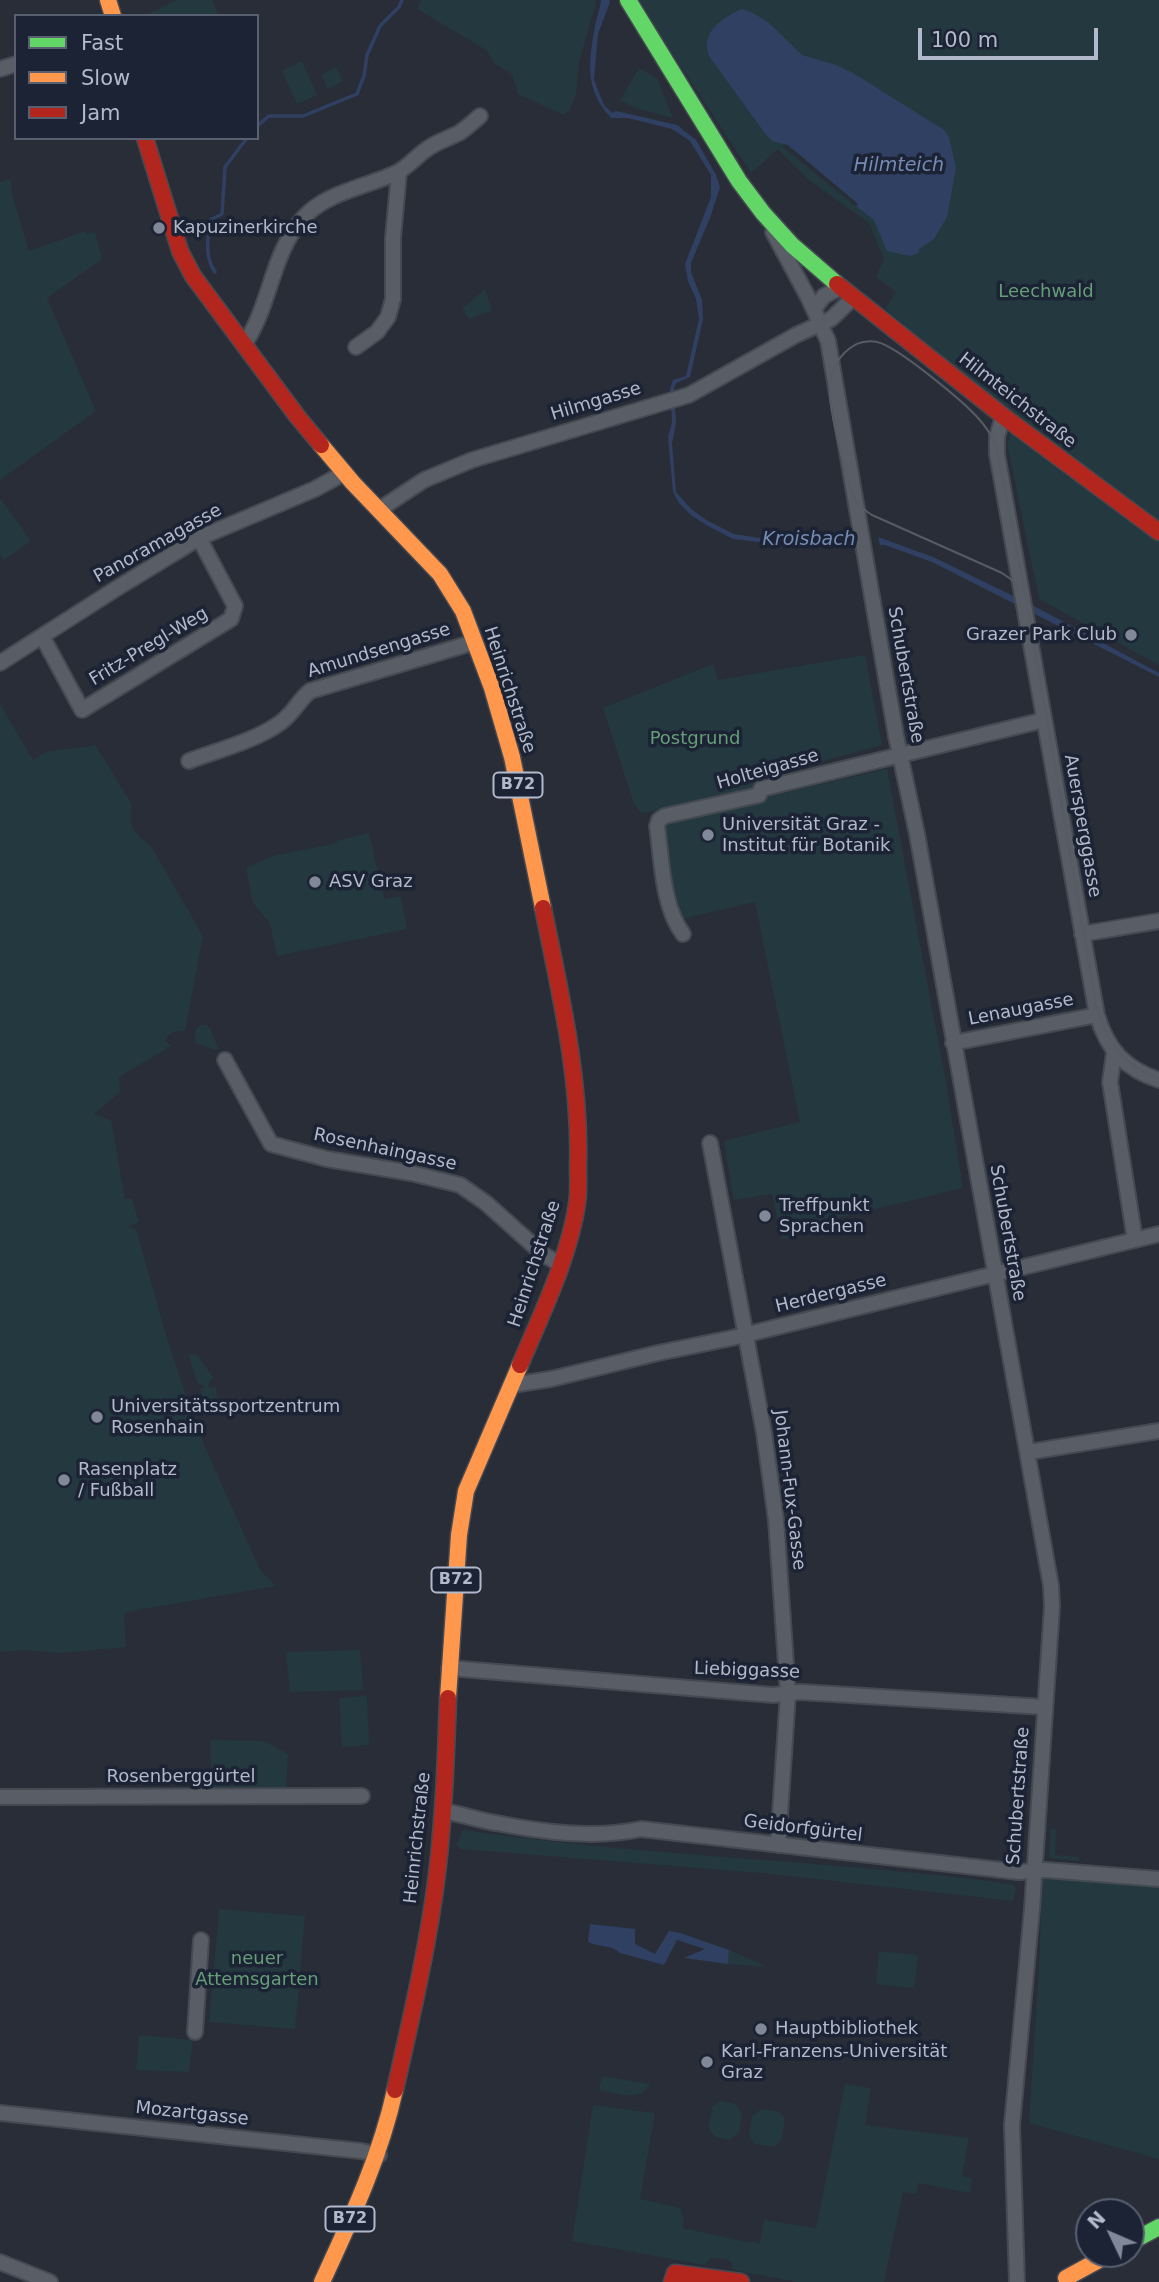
<!DOCTYPE html>
<html>
<head>
<meta charset="utf-8">
<style>
	body { margin:0 }
	#map { position:relative; width:1159px; height:2282px; overflow:hidden; background:#282d38; font-family:"DejaVu Sans",sans-serif }
	canvas { display:block }
	.legend { position:absolute; left:14px; top:14px; width:245px; height:126px; box-sizing:border-box; background:#1b2334; border:2px solid #575f70; margin:0; padding:9px 12px; list-style:none; font-size:21px; color:#b1b9ca }
	.legend li { display:flex; align-items:center; gap:14px; height:35px }
	.legend b { width:35px; border:2px solid #575f70 }
	.north { position:absolute; left:1075px; top:2198px; width:70px; height:70px; box-sizing:border-box; background:#1b2334; border:2px solid #575f70; border-radius:50%; rotate:314deg; font-size:19px; font-weight:700; line-height:28px; text-align:center; color:#b1b9ca }
	.north::after { content:''; display:block; margin:auto; width:24px; height:32px; background:#818897; clip-path:polygon(50% 0,100% 100%,50% 72%,0 100%) }
	.scale { position:absolute; left:918px; top:28px; width:180px; height:32px; box-sizing:border-box; border:4px solid #b1b9ca; border-top:0; padding-left:9px; font-size:21px; line-height:24px; white-space:nowrap; color:#b1b9ca; -webkit-text-stroke:5px #1b2334; paint-order:stroke }
</style>
</head>
<body>
<div id="map">
<canvas width="1159" height="2282"></canvas>
<ul class="legend">
<li><b style="height:9px;background:#63d668"></b>Fast</li>
<li><b style="height:9px;background:#ff974d"></b>Slow</li>
<li><b style="height:9px;background:#b3261e"></b>Jam</li>
</ul>
<div class="north">N</div>
<div class="scale">100 m</div>
</div>
<script>
const ctx = document.querySelector('canvas').getContext('2d');
ctx.lineJoin = 'round';
function fill(path, color) { ctx.fillStyle = color; ctx.fill(path, 'evenodd'); }
function stroke(path, color, width, dash) { ctx.strokeStyle = color; ctx.lineWidth = width; ctx.lineCap = dash ? 'butt' : 'round'; ctx.setLineDash(dash || []); ctx.stroke(path); }
function write(font, color, halo, rows, align = 'center') {
  ctx.font = font + ' "DejaVu Sans",sans-serif'; ctx.lineWidth = 7; ctx.setLineDash([]); ctx.textBaseline = 'middle'; ctx.strokeStyle = halo; ctx.fillStyle = color; for (const [text, x, y, turn = 0] of rows) {
    ctx.save(); ctx.translate(x, y); ctx.rotate((+turn || 0) * Math.PI / 180); ctx.textAlign = isNaN(turn) ? turn : align; if (halo) ctx.strokeText(text, 0, 0); ctx.fillText(text, 0, 0); ctx.restore();
  }
}
fill(new Path2D(`
	M177 0H212L219 16H144Z
	M421 0H595V7L579 62 576 94 570 110 563 115 518 94 512 74 495 64 486 50 417 9Z
	M637 0H1159V665L1039 599 1007 444 1011 435 982 388 885 309 896 292 876 277 884 259 869 223 809 180 778 149 751 173Z
	M302 61 317 95 297 104 282 71Z
	M336 67 343 81 328 89 321 75Z
	M639 68 657 78 673 118 638 109 620 100Z
	M11 179 12 194 29 251 85 231 87 234 95 232 102 259 47 298 96 411 0 480V182Z
	M485 289 492 311 469 319 462 309Z
	M0 498 31 541 4 560 0 554Z
	M865 655 882 745 758 778 752 791 708 801 641 813 634 804 603 708 713 664 718 680Z
	M0 704 33 760 45 752 92 746 95 744 132 805C127 825 135 835 151 846L203 936 185 1031C175 1030 170 1032 165 1041L171 1046 119 1077 120 1092 94 1114 111 1120 125 1199H132L139 1222 127 1227 136 1229 168 1342 183 1387 205 1447 260 1570 276 1586 126 1612 124 1617 126 1647 62 1653 23 1650 0 1652Z
	M887 769 946 1082 963 1188 813 1224 815 1232 782 1239 772 1194 734 1200 724 1141 800 1122 755 902 677 920 659 822Z
	M369 833 384 899 401 896 407 929 277 956 270 923 253 903 246 868 272 856 337 843V841Z
	M200 1025H206L210 1028 218 1048 216 1050 195 1043 196 1030Z
	M190 1354 197 1355 213 1377 208 1384 210 1388 216 1387 218 1406 212 1411 208 1410 200 1389 205 1387 197 1382 189 1357Z
	M360 1650 363 1690 290 1692 286 1652Z
	M367 1696 369 1745 342 1747 339 1698Z
	M210 1740 264 1741 288 1754 286 1791 212 1790Z
	M1051 1828 1056 1829 1055 1855 1079 1857V1861L1049 1858Z
	M463 1830C592 1849 721 1856 850 1867 904 1872 959 1876 1014 1885L1016 1889 1013 1901 762 1873 461 1849 456 1845Z
	M1046 1870 1159 1879V2159L1029 2123 1039 1967 1042 1880Z
	M219 1909 305 1916 295 2029 209 2022Z
	M729 1950 768 1967 728 1964Z
	M879 1951 918 1955 914 1988 876 1984Z
	M139 2035 193 2040 189 2072 136 2070Z
	M602 2076 650 2084C640 2103 616 2093 599 2090Z
	M845 2084 871 2088 865 2125 969 2138 962 2176 972 2178 970 2193 918 2183 916 2194 903 2192 884 2282H797L733 2270 732 2263 726 2259 711 2258 705 2265 572 2241 593 2105 655 2113 640 2199 680 2208 684 2218 683 2228 747 2242 752 2241 760 2244 764 2220 816 2228Z
	M720 2101 735 2104 742 2113 739 2132 730 2140 715 2137 708 2128 712 2107Z
	M761 2109 780 2112 785 2119 782 2139 774 2147 755 2144 749 2136 752 2116Z`), '#24383f');
fill(new Path2D(`
	M601 0H609L610 2 598 34 594 80 604 105 612 113 616 111 677 125 696 140 716 175 720 187 710 218 691 263V272L702 300 703 319 690 377 676 383 674 388 676 423 672 443 676 492 691 509 708 521 734 534 766 539 878 537 933 557 1036 607 1159 673V677L932 562 885 545 767 543 733 539 708 526 692 516 679 503 673 492 668 437 672 423 670 389 673 380 686 376 699 319 696 299 688 281 685 264 711 197V175L690 141 672 129 628 118H611C586 90 588 67 594 32 595 21 600 10 601 0Z
	M742 9 751 12 768 22 802 55 836 65 853 73 944 130 949 137 956 168 947 217 934 239 919 249V252L911 256 887 251 874 220 856 206 858 204 788 145 772 141 764 132 709 56C700 32 722 18 742 9Z
	M590 1924 635 1929V1944L655 1954 669 1931 680 1933 729 1950 728 1964 684 1958 705 1949 677 1940 664 1965 620 1953C613 1945 598 1947 588 1942Z`), '#304062');
fill(new Path2D(`
	M787 145 815 168 858 204 856 206 853 204 782 146Z
	M846 533H878L880 548 848 547Z`), '#282d38');
stroke(new Path2D(`
	M257 126 269 116H303L357 94 364 76 367 55 380 26 399 7 402 0
	M215 272C204 256 208 238 210 220L222 214 225 167 247 138`), '#304062', 3.5);
const street = new Path2D(`
	M0 69 16 64
	M773 232 809 299 828 341 896 736 917 834 1051 1586 1052 1606 1032 1909 1012 2125 1017 2282
	M814 309 824 296 841 287
	M245 343C271 305 271 253 304 217 327 192 366 187 396 173 409 167 418 154 430 147 439 141 449 138 459 133 467 128 473 122 480 116
	M356 347 377 332 388 317 393 299V238L399 172
	M1003 416 997 437V454L1097 1015C1107 1049 1125 1069 1159 1080
	M380 509 424 480 472 460 689 395 796 335 831 319 853 298
	M42 636 82 710 231 619 235 606 199 538
	M0 663 114 590 199 538 315 489 344 473
	M189 761C218 750 255 741 280 723 293 714 299 700 310 691L475 642
	M683 934C662 906 662 860 657 826L659 820 665 816 759 795 761 789 1044 720
	M1082 934 1159 921
	M953 1043 1097 1015
	M1114 1053 1110 1082 1135 1240
	M225 1060 271 1144 327 1159 411 1173 460 1185 486 1203 544 1255 560 1264
	M710 1143 764 1433 776 1520 788 1693 778 1845
	M512 1385 551 1379 658 1353 732 1338 1159 1234
	M1029 1452 1159 1431
	M449 1668 773 1695 800 1692 1044 1707
	M0 1797 362 1796
	M443 1811C461 1814 478 1820 496 1823 542 1832 594 1839 641 1829L1019 1872 1046 1870 1159 1879
	M195 2032 201 1940
	M0 2113 361 2151 379 2155
	M0 2262 50 2282`);
const fast = new Path2D(`
	M628 0 739 181 763 213 792 245 837 284
	M1131 2242 1159 2227`);
const slow = new Path2D(`
	M108 0 113 16
	M321 445 353 483 440 574 463 611 492 688 512 757 543 908
	M448 1698 459 1535 466 1491 520 1365
	M1066 2278 1110 2254
	M322 2282C351 2219 380 2158 395 2090`);
const jam = new Path2D(`
	M145 138 180 251 193 276 297 416 321 445
	M837 284 1003 416 1159 532
	M520 1365C541 1315 569 1258 577 1204 579 1192 578 1179 578 1167 581 1080 560 992 543 908
	M395 2090C411 2019 428 1947 437 1874 444 1816 446 1756 448 1698
	M672 2282 675 2273 741 2282`);
stroke(street, '#454951', 18);
stroke(fast, '#454951', 19);
stroke(slow, '#454951', 19);
stroke(jam, '#454951', 19);
stroke(street, '#585d66', 14);
stroke(fast, '#63d668', 16);
stroke(slow, '#ff974d', 16);
stroke(jam, '#b3261e', 16);
stroke(new Path2D(`
	M1019 590 1012 580 1002 573 872 515C860 508 851 496 848 483 843 460 827 404 830 383 833 360 852 337 877 342 897 346 964 402 979 419 986 427 992 436 996 446L1026 597 1096 1004C1106 1040 1122 1066 1159 1078`), '#575b64', 2);
for (const [x, y, r, color] of [
	[159,228,7,"#818897"],
	[1131,635,7,"#818897"],
	[708,835,7,"#818897"],
	[315,882,7,"#818897"],
	[765,1216,7,"#818897"],
	[97,1417,7,"#818897"],
	[64,1480,7,"#818897"],
	[761,2029,7,"#818897"],
	[707,2062,7,"#818897"]
]) { const dot = new Path2D(); dot.arc(x, y, r, 0, 2 * Math.PI); ctx.fillStyle = color; ctx.fill(dot); stroke(dot, '#1b2334', 2.5); }
for (const [x, y, w] of [
	[518,785,49],
	[456,1580,49],
	[350,2219,49]
]) { const box = new Path2D(); box.roundRect(x - w / 2, y - 12.5, w, 25, 5); ctx.fillStyle = '#1b2334'; ctx.fill(box); stroke(box, '#b1b9ca', 2); }
write('bold 16px', '#b1b9ca', null, [
	["B72",518,785],
	["B72",456,1580],
	["B72",350,2219]
]);
write('18px', '#b1b9ca', '#1b2334', [
	["Kapuzinerkirche",173,228],
	["Grazer Park Club",1117,635,"right"],
	["Universität Graz -",722,825],
	["Institut für Botanik",722,846],
	["ASV Graz",329,882],
	["Treffpunkt",779,1206],
	["Sprachen",779,1227],
	["Universitätssportzentrum",111,1407],
	["Rosenhain",111,1428],
	["Rasenplatz",78,1470],
	["/ Fußball",78,1491],
	["Hauptbibliothek",775,2029],
	["Karl-Franzens-Universität",721,2052],
	["Graz",721,2073]
], 'left');
write('18px', '#669e78', '#1b2334', [
	["Leechwald",1046,292],
	["Postgrund",695,739],
	["neuer",257,1959],
	["Attemsgarten",257,1980]
]);
write('18px', '#b1b9ca', '#1b2334', [
	["Hilmteichstraße",1017,401,38],
	["Hilmgasse",596,402,-17],
	["Panoramagasse",158,544,-29],
	["Fritz-Pregl-Weg",149,647,-31],
	["Amundsengasse",379,651,-17],
	["Schubertstraße",905,675,80],
	["Heinrichstraße",509,690,72],
	["Holteigasse",768,770,-16],
	["Auersperggasse",1082,826,80],
	["Lenaugasse",1021,1010,-11],
	["Rosenhaingasse",385,1150,12],
	["Schubertstraße",1007,1233,80],
	["Heinrichstraße",535,1264,-72],
	["Herdergasse",831,1294,-14],
	["Johann-Fux-Gasse",789,1490,83],
	["Liebiggasse",747,1671,2],
	["Rosenberggürtel",181,1777],
	["Schubertstraße",1019,1796,-86],
	["Geidorfgürtel",803,1829,7],
	["Heinrichstraße",418,1838,-84],
	["Mozartgasse",192,2114,6]
]);
write('italic 19px', '#768bb5', '#1b2334', [
	["Hilmteich",899,166],
	["Kroisbach",809,540]
]);
</script>
</body>
</html>
